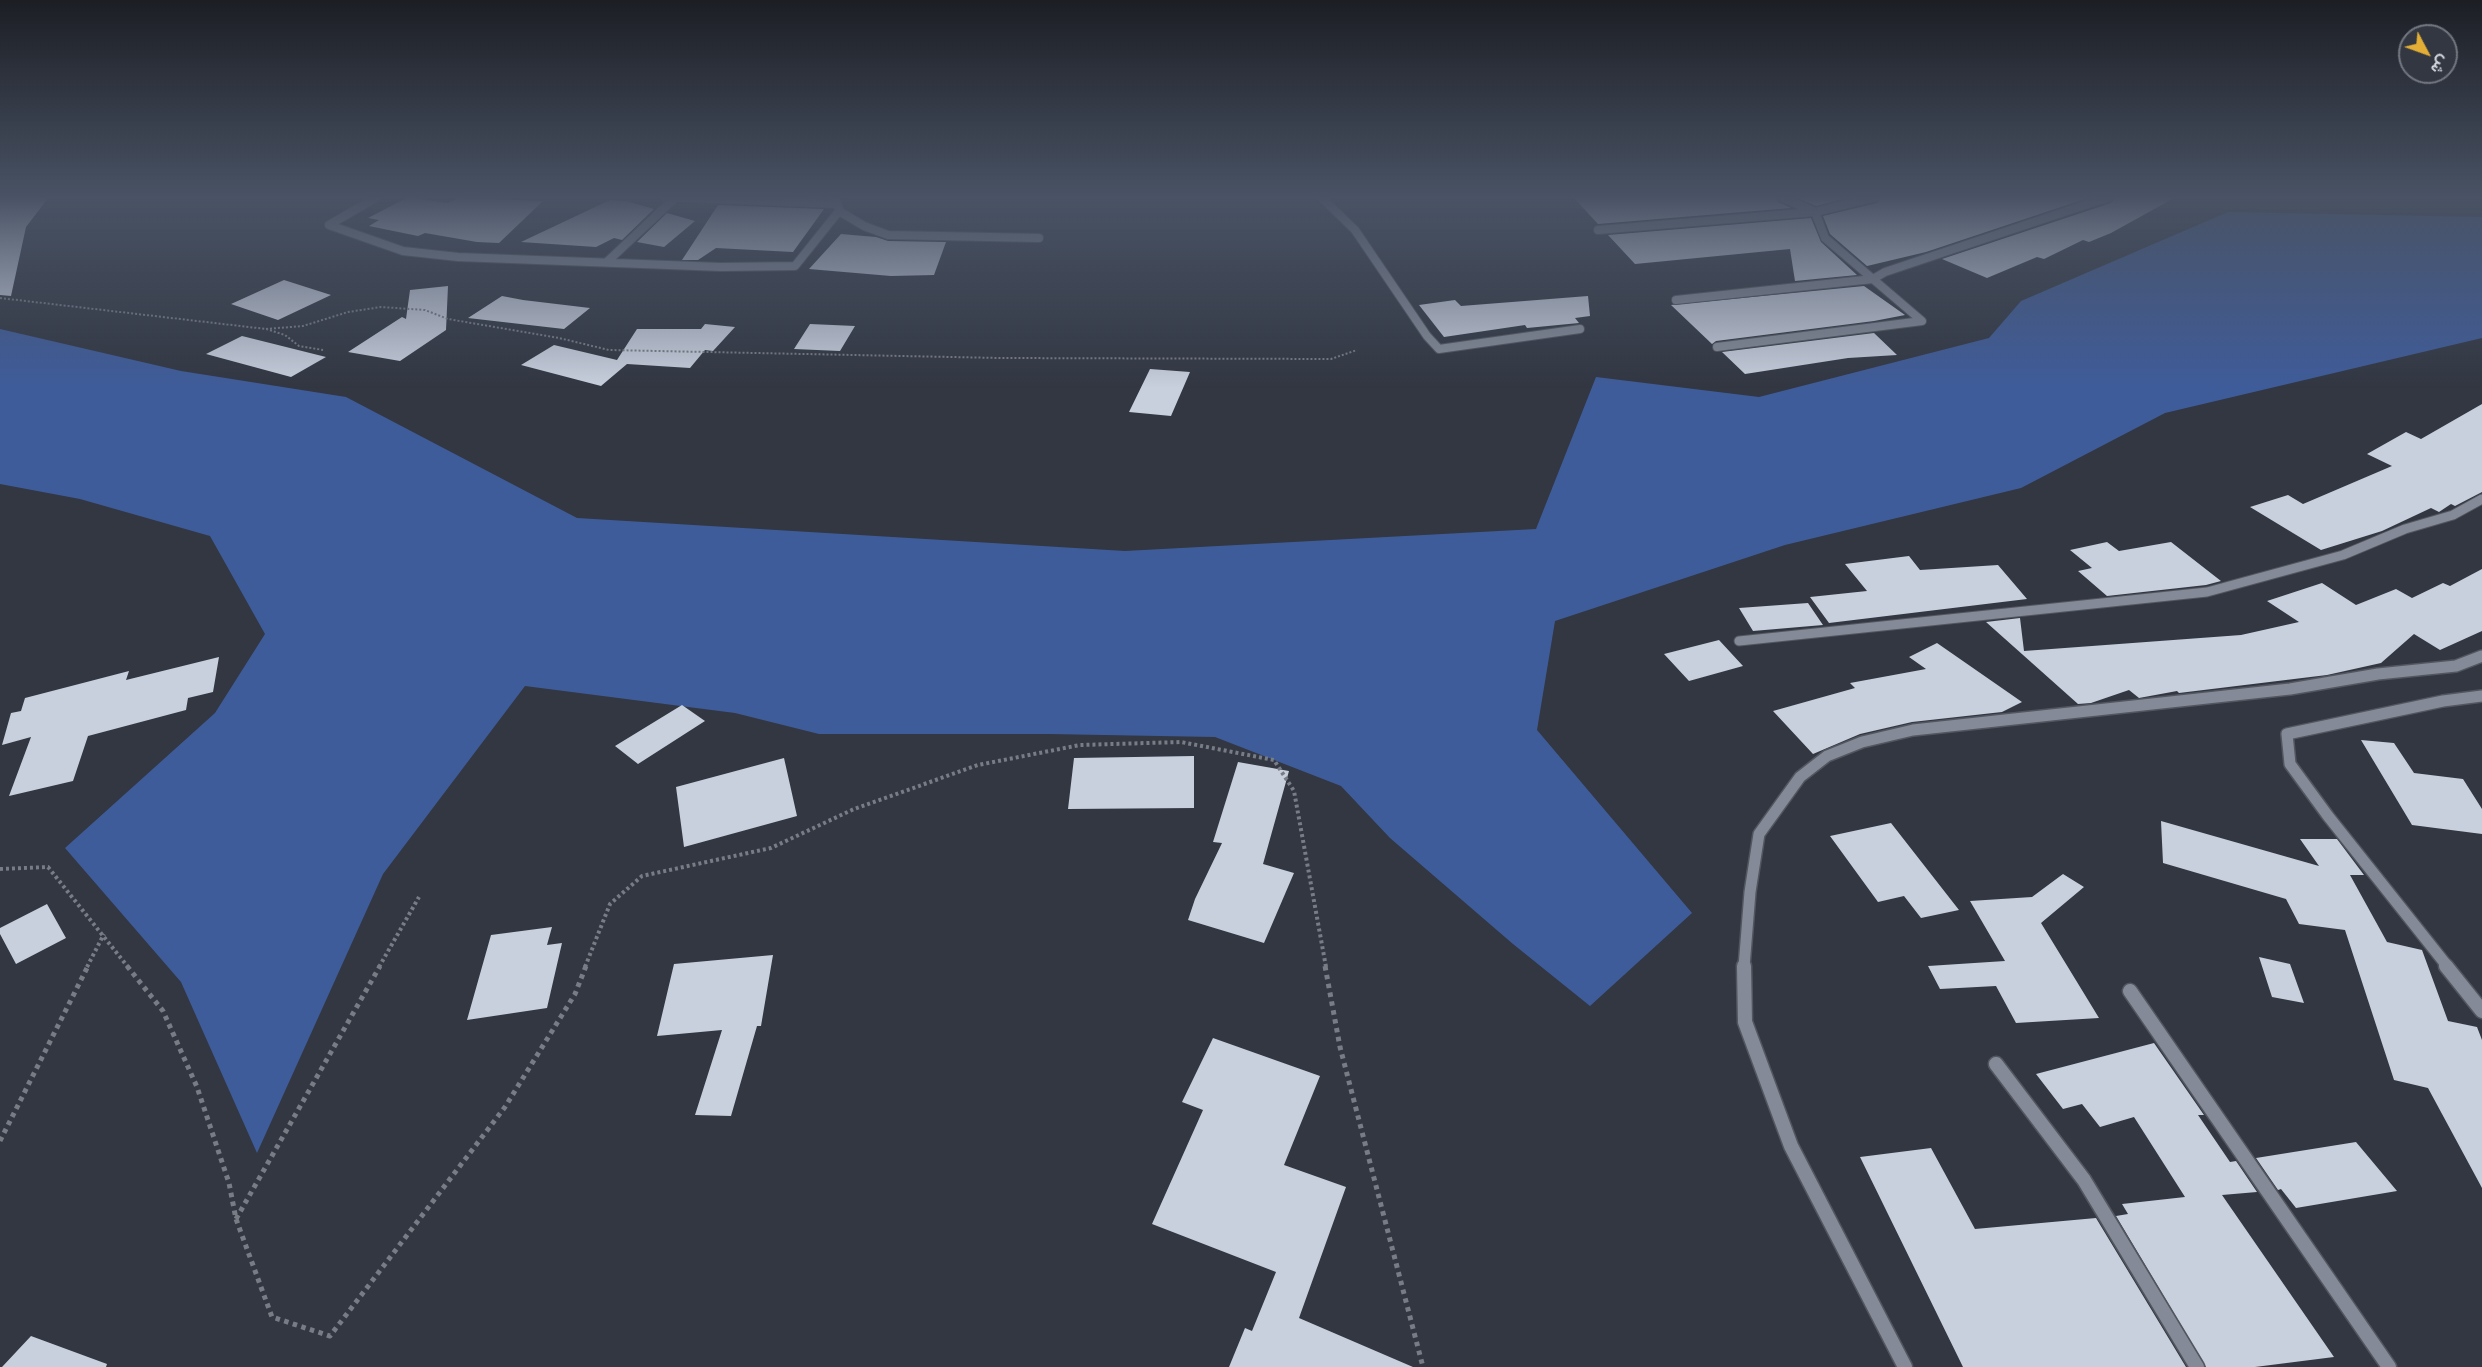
<!DOCTYPE html>
<html>
<head>
<meta charset="utf-8">
<style>
	body { margin:0 }
	#map { position:relative; width:2482px; height:1367px; overflow:hidden; background:#323742; font-family:Karla,Vazirmatn,sans-serif }
	canvas { display:block }
	.north { position:absolute; left:2398px; top:24px; width:60px; height:60px; box-sizing:border-box; background:#323742; border:2px solid #727780; border-radius:50%; rotate:131deg; font-size:16px; font-weight:700; line-height:24px; text-align:center; color:#d3d6dd }
	.north::after { content:''; display:block; margin:auto; width:21px; height:27px; background:#e3ae35; clip-path:polygon(50% 0,100% 100%,50% 72%,0 100%) }
</style>
</head>
<body>
<div id="map">
<canvas width="2482" height="1367"></canvas>
<div class="north">ش</div>
</div>
<script>
const ctx = document.querySelector('canvas').getContext('2d');
ctx.lineJoin = 'round';
function fill(path, color) { ctx.fillStyle = color; ctx.fill(path, 'evenodd'); }
function stroke(path, color, width, dash) { ctx.strokeStyle = color; ctx.lineWidth = width; ctx.lineCap = dash ? 'butt' : 'round'; ctx.setLineDash(dash || []); ctx.stroke(path); }
fill(new Path2D(`
	M2228 212 2482 217V338L2165 413 2021 488 1785 545 1555 621 1537 730 1692 913 1590 1006 1513 944 1390 838 1341 786 1215 737 1049 734H819L735 713 525 686 383 874 257 1153 181 982 65 848 215 713 265 634 210 536 80 499 0 484V329L181 371 346 397 577 518 1125 551 1536 529 1596 377 1759 397 1989 338 2021 301Z`), '#3f5c9a');
fill(new Path2D(`
	M0 197H49L26 227 11 296 0 295Z
	M408 197 448 203 458 198 543 201 499 243 477 242 425 233 418 236 369 226 379 220 368 218Z
	M1573 197H1775L1778 202 1791 208 1598 224Z
	M1796 197H1851L1816 206Z
	M1882 197H2091L1926 252 1867 266 1830 234 1823 216 1877 203Z
	M2115 197H2176L2111 233 2089 242 2083 240 2044 259 2037 257 1987 278 1942 259 2111 203Z
	M610 200 626 201 654 209 622 240 614 238 596 247 521 242Z
	M718 205 824 209 793 252 716 248 698 260H682Z
	M667 213 695 221 664 247 637 242Z
	M1811 218 1821 242 1857 275 1795 281 1790 249 1635 264 1608 235Z
	M841 234 876 237 888 241 946 242 934 275 891 276 809 269Z
	M284 280 331 295 278 320 231 304Z
	M448 286 446 330 400 361 348 352 402 317 406 319 410 290Z
	M1864 286 1905 315 1874 321 1716 341 1712 344 1671 305Z
	M502 296 523 300 590 308 564 329 468 318Z
	M1588 296 1590 316 1575 318 1579 323 1527 328 1525 325 1444 337 1419 305 1455 300 1461 306Z
	M705 324 735 327 713 351 705 350 690 368 627 364 601 386 521 365 554 345 617 360 637 329H701Z
	M810 324 855 326 840 351 794 349Z
	M1874 333 1897 355 1848 358 1745 374 1722 352Z
	M242 336 326 357 291 377 206 354Z
	M1150 369 1190 372 1171 416 1129 412Z
	M2482 404V492L2455 506 2451 504 2439 512 2431 508 2382 531 2321 550 2250 507 2288 495 2303 504 2392 466 2367 454 2406 432 2421 439Z
	M2107 542 2119 551 2171 542 2221 581 2206 585 2107 596 2078 571 2092 568 2070 550Z
	M1909 556 1920 570 1998 565 2027 599 1829 623 1810 597 1867 591 1845 564Z
	M2482 569V631L2440 650 2414 634 2381 663 2327 675 2179 693 2177 691 2139 698 2129 690 2091 703 2078 704 1986 622 2020 618 2024 651 2241 635 2299 622 2267 601 2322 583 2356 605 2396 589 2412 598 2443 583 2450 586Z
	M1808 603 1823 625 1753 631 1739 608Z
	M1719 640 1743 666 1689 681 1664 654Z
	M1937 643 2022 702 2002 712 1912 722 1860 734 1813 754 1773 711 1855 688 1850 683 1926 669 1909 657Z
	M219 657 213 692 188 698 186 710 88 736 73 781 9 796 31 737 2 745 11 713 21 711 25 698 129 671 126 680Z
	M682 705 705 721 638 764 615 746Z
	M2361 740 2394 743 2414 773 2463 779 2482 809V834L2412 825Z
	M1194 756V808L1068 809 1074 758Z
	M784 758 797 816 684 847 676 787Z
	M1238 762 1289 771 1263 864 1294 873 1264 943 1188 920 1195 899 1222 843 1213 842Z
	M2161 821 2319 866 2300 839H2337L2364 875H2350L2387 942 2422 950 2448 1021 2477 1027 2482 1040V1188L2428 1088 2394 1080 2345 930 2299 924 2286 899 2163 863Z
	M1891 823 1959 910 1921 918 1904 896 1878 902 1830 836Z
	M2063 874 2084 887 2041 923 2099 1018 2016 1023 1996 986 1940 989 1928 966 2005 961 1970 901 2032 897Z
	M47 904 66 938 16 964 0 934V928Z
	M552 927 547 945 562 943 547 1008 467 1020 491 935Z
	M773 955 761 1026H757L731 1116 695 1115 722 1030 657 1036 674 964Z
	M2259 957 2290 964 2304 1003 2272 997Z
	M1213 1038 1320 1076 1284 1165 1346 1187 1299 1318 1413 1367H1229L1245 1328 1252 1331 1276 1272 1152 1224 1203 1110 1182 1102Z
	M2154 1043 2204 1115H2198L2230 1162 2236 1161 2257 1192 2222 1195 2334 1357 2255 1367H2206L2116 1216 2128 1214 2122 1204 2185 1197 2134 1117 2100 1127 2082 1104 2063 1109 2036 1074Z
	M2356 1142 2397 1191 2296 1208 2281 1189 2278 1190 2256 1158Z
	M1931 1148 1975 1229 2096 1218 2186 1367H1963L1860 1157Z
	M31 1336 107 1364 106 1367H2Z`), '#c8cfdd');
const minorFar3 = new Path2D(`
	M377 197 329 225 403 251 458 257 721 267 795 266 839 211
	M667 197 838 204
	M831 197 838 204 839 211 864 226 888 235 1039 238
	M1321 197 1355 230 1427 336 1439 349 1580 329
	M1598 230 1815 212 1876 197
	M608 261 676 197
	M1676 300 1873 279 1885 272 2109 197
	M1717 347 1922 321 1825 238 1815 212 1781 197`);
const minorFar2 = new Path2D(`
	M1739 641 2207 592 2343 555 2405 529 2453 515 2482 499`);
const minorFar1 = new Path2D(`
	M1744 967 1750 892 1759 834 1800 777 1827 756 1862 742 1913 730 2290 689 2378 674 2456 666 2482 656
	M2448 967 2328 816 2290 764 2287 734 2443 701 2482 696`);
const minor = new Path2D(`
	M1744 966 1745 1022 1791 1146 1905 1367
	M2446 966 2482 1011
	M2130 991 2389 1367
	M1996 1064 2084 1180 2197 1367`);
stroke(minorFar3, '#52565f', 10);
stroke(minorFar2, '#52565f', 11);
stroke(minorFar1, '#52565f', 14);
stroke(minor, '#52565f', 17);
stroke(new Path2D(`
	M0 298 266 329 285 335 299 346 323 350
	M266 329 303 326 348 312 381 307 425 310 448 319 559 338 609 350 1000 358 1331 359 1357 350`), '#787c85', 2, [2, 2]);
stroke(new Path2D(`
	M0 869 48 867 128 967
	M87 967 104 934
	M379 967 419 897
	M585 967 610 904 642 876 771 848 854 809 978 765 1080 745 1181 742 1274 760 1294 791 1326 967`), '#787c85', 4, [3, 3]);
stroke(new Path2D(`
	M127 966 163 1011 197 1087 229 1183 236 1219 272 1317 330 1336 505 1107 575 994 586 966
	M1325 966 1340 1047 1423 1367
	M0 1141 88 966
	M236 1219 380 966`), '#787c85', 5, [4.5, 4.5]);
stroke(minorFar3, '#848a97', 8);
stroke(minorFar2, '#848a97', 9);
stroke(minorFar1, '#848a97', 11);
stroke(minor, '#848a97', 14);
const sky = ctx.createLinearGradient(0, 0, 0, 388);
sky.addColorStop(0, '#1c1e24');
sky.addColorStop(0.51, '#495365');
sky.addColorStop(1, '#49536500');
ctx.fillStyle = sky;
ctx.fillRect(0, 0, 2482, 388);
</script>
</body>
</html>
